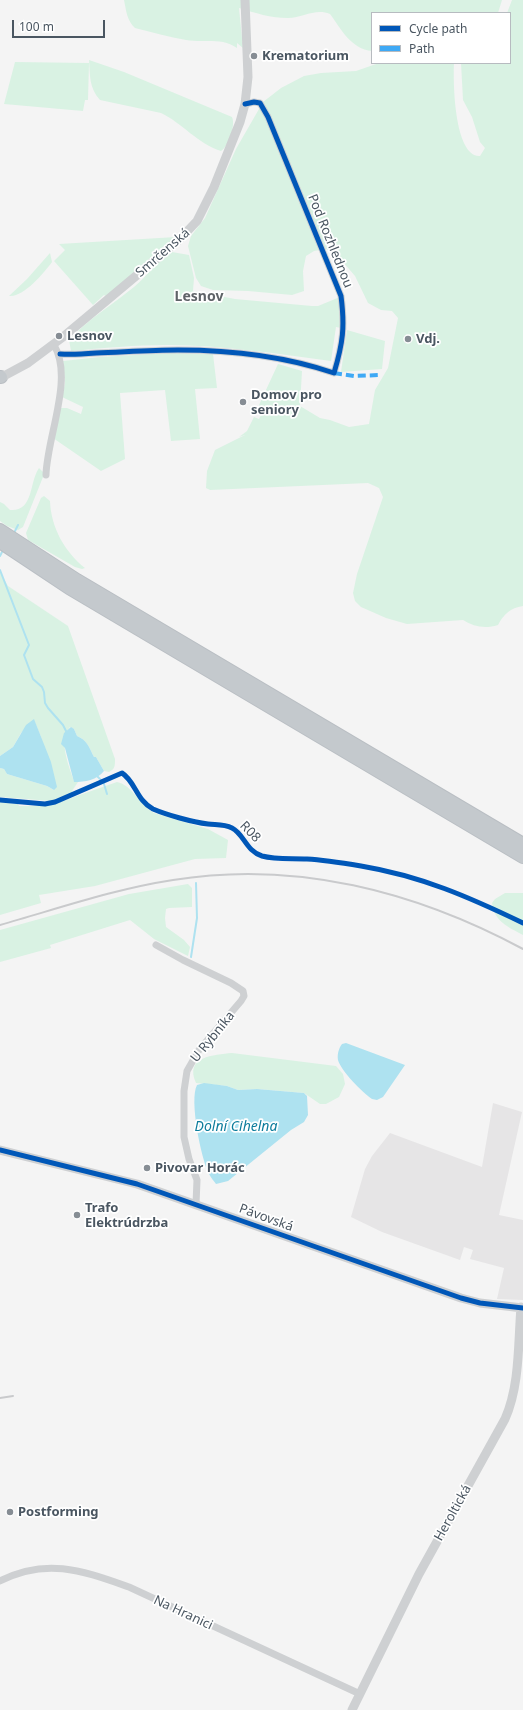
<!DOCTYPE html>
<html>
<head>
<meta charset="utf-8">
<style>
	body { margin:0 }
	#map { position:relative; width:523px; height:1710px; overflow:hidden; background:#f4f4f4; font-family:"Noto Sans",sans-serif }
	canvas { display:block }
	.legend { position:absolute; left:371px; top:12px; width:140px; height:52px; box-sizing:border-box; background:#fff; border:1px solid #b7bbc0; margin:0; padding:5px 7px; list-style:none; font-size:12px; color:#4a5661 }
	.legend li { display:flex; align-items:center; gap:8px; height:20px }
	.legend b { width:20px; border:1px solid #b7bbc0 }
	.scale { position:absolute; left:12px; top:20px; width:93px; height:18px; box-sizing:border-box; border:2px solid #4a5661; border-top:0; padding-left:5px; font-size:12px; line-height:14px; white-space:nowrap; color:#4a5661; -webkit-text-stroke:3px #fff; paint-order:stroke }
</style>
</head>
<body>
<div id="map">
<canvas width="523" height="1710"></canvas>
<ul class="legend">
<li><b style="height:5px;background:#0057b8"></b>Cycle path</li>
<li><b style="height:5px;background:#3fa9f5"></b>Path</li>
</ul>
<div class="scale">100 m</div>
</div>
<script>
const ctx = document.querySelector('canvas').getContext('2d');
ctx.lineJoin = 'round';
function fill(path, color) { ctx.fillStyle = color; ctx.fill(path, 'evenodd'); }
function stroke(path, color, width, dash) { ctx.strokeStyle = color; ctx.lineWidth = width; ctx.lineCap = dash ? 'butt' : 'round'; ctx.setLineDash(dash || []); ctx.stroke(path); }
function write(font, color, halo, rows, align = 'center') {
  ctx.font = font + ' "Noto Sans",sans-serif'; ctx.lineWidth = 3.5; ctx.setLineDash([]); ctx.textBaseline = 'middle'; ctx.strokeStyle = halo; ctx.fillStyle = color; for (const [text, x, y, turn = 0] of rows) {
    ctx.save(); ctx.translate(x, y); ctx.rotate((+turn || 0) * Math.PI / 180); ctx.textAlign = isNaN(turn) ? turn : align; if (halo) ctx.strokeText(text, 0, 0); ctx.fillText(text, 0, 0); ctx.restore();
  }
}
fill(new Path2D(`
	M493 1103 522 1112 499 1215 523 1220V1300L497 1299 504 1268 470 1259 473 1250 464 1247 460 1260 382 1232 351 1217 365 1169 372 1156 390 1133 482 1167Z`), '#e6e5e6');
fill(new Path2D(`
	M124 0H502L498 13H372V51C351 49 341 29 330 14 315 8 303 18 288 18 271 18 255 13 239 8L243 48 237 43V48C222 37 204 43 186 40 169 37 152 32 135 28 127 21 126 10 124 0Z
	M512 0H523V606C510 608 504 614 498 625 485 629 474 627 463 620L407 624 386 618 361 607 355 601 353 593 357 574 383 497 379 488 368 483 210 490 206 488 207 471 215 450 245 435 239 437 247 431 254 417 259 419 261 415 259 410V405L278 364 302 371 300 406 320 418 330 420 349 427 369 424 375 390 388 368 398 318 392 311 381 310 368 303 355 276 337 255 326 249 314 251 306 256 303 271 304 291 292 295 248 291 213 290 201 286 196 278 188 246 191 236 205 218 236 149 263 102 281 88 304 76 321 73 356 71 379 63H454C453 81 454 157 480 156L485 148 480 142 472 117 463 100 461 63H510V13H507Z
	M89 60 124 72 232 117C236 126 228 147 221 151 198 144 182 123 161 113L100 100C89 88 90 75 89 60Z
	M15 62 89 63 88 100H85L83 111 4 104Z
	M176 237 107 297 104 295 93 305 54 261 65 250 59 244Z
	M172 252 189 255 194 278 193 291 235 299 312 306H318L340 297 341 328 336 327 331 361C277 354 223 345 168 345 136 345 103 348 71 351L69 340C88 319 112 305 134 287 147 276 157 261 172 252Z
	M50 253 52 262C44 273 23 298 9 296L27 279Z
	M347 330 385 341 382 369 341 372Z
	M171 353 213 354 217 388 195 389 200 439 171 441 165 390 120 393 125 459 101 471 53 438 60 408H67L81 414 83 407 62 397 65 383 63 361 100 357Z
	M39 468 43 472V477L23 527 18 530 7 526 0 521V502L4 504 10 510C34 512 29 482 39 468Z
	M44 496 50 501C51 528 65 552 85 568L82 569 75 567 28 540 26 533 41 498Z
	M0 572 8 586 68 626 115 759C115 766 115 769 109 772L104 771 96 757H94C89 747 87 740 77 736L74 729 70 727C58 741 69 766 74 781L78 782 72 791 73 793 51 801 0 797V768L4 769 7 774 47 786 54 790 41 737 34 720 21 733 13 747 0 756Z
	M117 782C132 785 139 804 154 813L208 829 228 840 226 858 195 859 95 886 39 895 41 903 0 915V802L18 804 19 806H48Z
	M188 884 192 888V907L169 908 166 909 165 918 166 927 184 940 190 947 188 956 154 939 130 920 50 945 51 948 0 962V930L129 894Z
	M505 893H523V935C508 927 494 921 492 903L495 899Z
	M232 1053 336 1066 343 1074 345 1084 339 1097 326 1104H320L304 1093 257 1089 238 1090 227 1086 196 1083C184 1056 214 1055 232 1053Z`), '#d9f2e3');
fill(new Path2D(`
	M34 719 51 762 57 787 54 790 47 786 7 774 4 769 0 768V756L13 747 26 725Z
	M71 727 74 729 77 736C87 740 89 747 94 757H96L104 771C97 780 85 782 74 782L65 748 61 744 64 733Z
	M346 1043 405 1065 383 1097 377 1100 372 1099C362 1092 341 1071 338 1060 337 1054 339 1048 342 1044Z
	M204 1083 227 1086 238 1090 257 1089 304 1093 307 1096 308 1115 304 1122 291 1130 228 1181 216 1184C214 1181 211 1178 209 1174 201 1158 189 1100 197 1085Z`), '#aee2f0');
stroke(new Path2D(`
	M14 533 18 525
	M0 556 3 550
	M0 570 29 645 24 655 33 679 42 687 44 692 45 703 48 708 63 725 67 733
	M97 776 101 780
	M104 784 107 794
	M191 957 197 918 196 883`), '#aee2f0', 2);
const trunk = new Path2D(`
	M0 377H1
	M0 530 77 580 523 844
	M0 542 69 588 523 857`);
stroke(trunk, '#b9bec3', 14);
stroke(new Path2D(`
	M60 354C72 355 84 354 96 353 124 352 151 350 178 350 231 350 284 356 334 373 343 343 345 327 341 296L268 117 260 103 254 102 245 104
	M46 475C47 437 74 378 54 345
	M156 945 183 960 231 983 243 991 244 996 241 1001 199 1050 187 1071 184 1091V1137L189 1159 197 1180 196 1204
	M0 1581C47 1557 83 1571 129 1587L360 1694`), '#ced0d2', 7);
stroke(new Path2D(`
	M0 378 28 363 63 337 179 240 197 221 214 187 240 122 245 104 248 77 245 0
	M0 1150 137 1184 461 1298 480 1303 523 1308
	M352 1710 419 1574 505 1419C520 1385 518 1344 521 1307`), '#ced0d2', 9);
stroke(trunk, '#c4c9cd', 12);
stroke(new Path2D(`
	M0 925C57 909 114 889 173 880 295 860 415 891 523 949
	M0 1398 13 1396`), '#c9cacc', 2);
stroke(new Path2D(`
	M334 373 354 376 381 375`), '#3fa9f5', 4, [8, 4]);
stroke(new Path2D(`
	M60 354C72 355 84 354 96 353 124 352 151 350 178 350 231 350 284 356 334 373 343 343 345 327 341 296L268 117 260 103 254 102 245 104
	M0 800 45 804 55 802 122 773C135 781 137 801 153 809 167 815 192 822 208 824 216 825 224 824 232 828 244 834 246 851 262 856 276 860 293 858 307 859 325 860 343 863 361 866 421 876 469 897 523 923
	M0 1150 137 1184 461 1298 480 1303 523 1308`), '#0057b8', 5);
for (const [x, y, r, color] of [
	[254,56,4,"#868d94"],
	[59,336,4,"#868d94"],
	[408,339,4,"#868d94"],
	[243,402,4,"#868d94"],
	[147,1168,4,"#868d94"],
	[77,1215,4,"#868d94"],
	[10,1512,4,"#868d94"]
]) { const dot = new Path2D(); dot.arc(x, y, r, 0, 2 * Math.PI); ctx.fillStyle = color; ctx.fill(dot); stroke(dot, '#fff', 1.5); }
write('bold 13px', '#4a5661', '#fff', [
	["Krematorium",262,56],
	["Lesnov",67,336],
	["Vdj.",416,339],
	["Domov pro",251,395],
	["seniory",251,410],
	["Pivovar Horác",155,1168],
	["Trafo",85,1208],
	["Elektrúdrzba",85,1223],
	["Postforming",18,1512]
], 'left');
write('13px', '#4a5661', '#fff', [
	["Pod Rozhlednou",330,241,68],
	["Smrčenská",163,253,-41],
	["R08",250,832,46],
	["U Rybníka",213,1037,-51],
	["Pávovská",266,1218,20],
	["Heroltická",453,1513,-61],
	["Na Hranici",183,1613,25]
]);
write('bold 14px', '#5f6368', '#fff', [
	["Lesnov",199,297]
]);
write('italic 14px', '#0c7c9b', '#fff', [
	["Dolní Cihelna",236,1127]
]);
</script>
</body>
</html>
